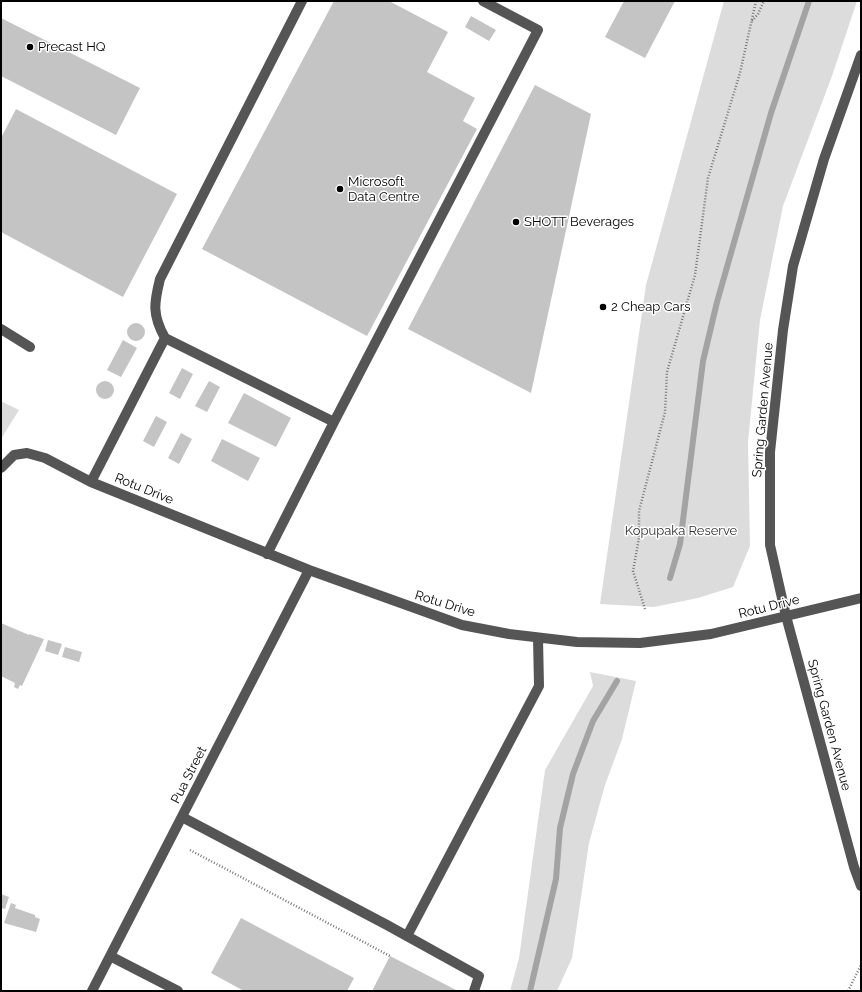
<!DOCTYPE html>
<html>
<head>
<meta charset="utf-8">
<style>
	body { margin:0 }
	#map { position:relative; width:862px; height:992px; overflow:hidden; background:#fff; font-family:Raleway,sans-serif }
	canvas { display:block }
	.frame { position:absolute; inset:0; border:2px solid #000; pointer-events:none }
</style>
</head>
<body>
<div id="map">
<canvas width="862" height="992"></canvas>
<div class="frame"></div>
</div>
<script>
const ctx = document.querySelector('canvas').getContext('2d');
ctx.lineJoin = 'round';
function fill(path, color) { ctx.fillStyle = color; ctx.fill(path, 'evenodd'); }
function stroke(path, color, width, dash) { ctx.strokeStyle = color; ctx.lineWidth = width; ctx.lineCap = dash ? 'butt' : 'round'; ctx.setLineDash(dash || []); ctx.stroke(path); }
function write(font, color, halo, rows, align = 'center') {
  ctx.font = font + ' Raleway,sans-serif'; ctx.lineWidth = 3; ctx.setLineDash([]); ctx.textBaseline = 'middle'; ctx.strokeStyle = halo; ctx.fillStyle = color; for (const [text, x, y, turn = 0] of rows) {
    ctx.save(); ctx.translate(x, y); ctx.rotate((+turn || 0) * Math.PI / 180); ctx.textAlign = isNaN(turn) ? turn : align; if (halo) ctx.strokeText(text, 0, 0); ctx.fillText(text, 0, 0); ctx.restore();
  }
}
fill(new Path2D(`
	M724 1H857L832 76 783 206 760 320 748 442 750 546 733 587 698 598 654 607 600 604 646 285Z
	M1 401 19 410 1 439Z
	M590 672 636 681 622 739 605 785 589 843 572 958 557 991H510L519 958 545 770 593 686Z`), '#dcdcdc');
stroke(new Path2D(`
	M670 578 680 544 703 361 717 302 771 113 809 1
	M530 991 556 879 560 828 573 774 593 721 617 681`), '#a3a3a3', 6);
fill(new Path2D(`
	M334 1H389L448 32 427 72 475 98 463 121 477 129 367 336 202 249Z
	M624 1H675L645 58 605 37Z
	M471 16 496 30 489 41 465 27Z
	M1 18 140 88 116 135 1 76Z
	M535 85 591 114 531 393 408 329Z
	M16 109 177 194 123 297 1 232V138Z
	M127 332a9 9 0 1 1 18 0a9 9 0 1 1-18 0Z
	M123 340 137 348 121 377 107 370Z
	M182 368 193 374 180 399 169 393Z
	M96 390a9 9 0 1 1 18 0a9 9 0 1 1-18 0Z
	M209 381 220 387 207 412 195 406Z
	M244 393 291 418 276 447 228 423Z
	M156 416 167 422 154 447 143 441Z
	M181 433 192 439 179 464 168 458Z
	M222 439 260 458 248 481 211 461Z
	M1 623 29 635V634L44 639 22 686 20 685 18 689 14 687 15 683 1 676Z
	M48 640 62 644 58 655 45 651Z
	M65 647 82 652 79 662 62 657Z
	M1 894 9 897 5 909 1 908Z
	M11 903 16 905 15 908 35 915V917L40 919 36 932 4 923Z
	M241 918 354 978 347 991H244L211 973Z
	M390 956 458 991H372Z`), '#c4c4c4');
stroke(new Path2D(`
	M752 21 758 14 764 1
	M645 609 633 571 639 538V511L665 412 667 372 695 275 708 178 740 73 756 1
	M190 850 390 956
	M848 991 861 965`), '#777', 2.5, [1, 2]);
stroke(new Path2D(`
	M861 55 824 159 793 266 783 330 770 452V545L786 616 854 867 861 886
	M1 329 30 347
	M165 338C152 315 154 303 160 279L302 1
	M334 422 538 30 483 1
	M1 468 14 455 27 453 45 458 91 482 309 570 462 625 509 634 577 642 640 643 711 634 861 598
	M91 482 165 338 334 422 267 554
	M182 817 387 925 479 976 474 991
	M407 936 539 686 538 638
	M110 956 178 991
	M92 991 309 570`), '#555', 10);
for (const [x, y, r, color] of [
	[30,47,4,"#000"],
	[340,189,4,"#000"],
	[516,222,4,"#000"],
	[603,307,4,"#000"]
]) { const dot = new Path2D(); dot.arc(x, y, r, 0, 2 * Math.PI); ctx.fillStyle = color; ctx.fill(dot); stroke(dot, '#fff', 1.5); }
write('13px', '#000', '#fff', [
	["Precast HQ",38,47],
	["Microsoft",348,182],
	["Data Centre",348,197],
	["SHOTT Beverages",524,222],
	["2 Cheap Cars",611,307]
], 'left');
write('13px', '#000', '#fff', [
	["Spring Garden Avenue",763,410,-85],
	["Rotu Drive",144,489,22],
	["Rotu Drive",445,604,17],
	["Rotu Drive",769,607,-14],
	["Spring Garden Avenue",829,725,75],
	["Pua Street",189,775,-63]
]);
write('13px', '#333', '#fff', [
	["Kopupaka Reserve",681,531]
]);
</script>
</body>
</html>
